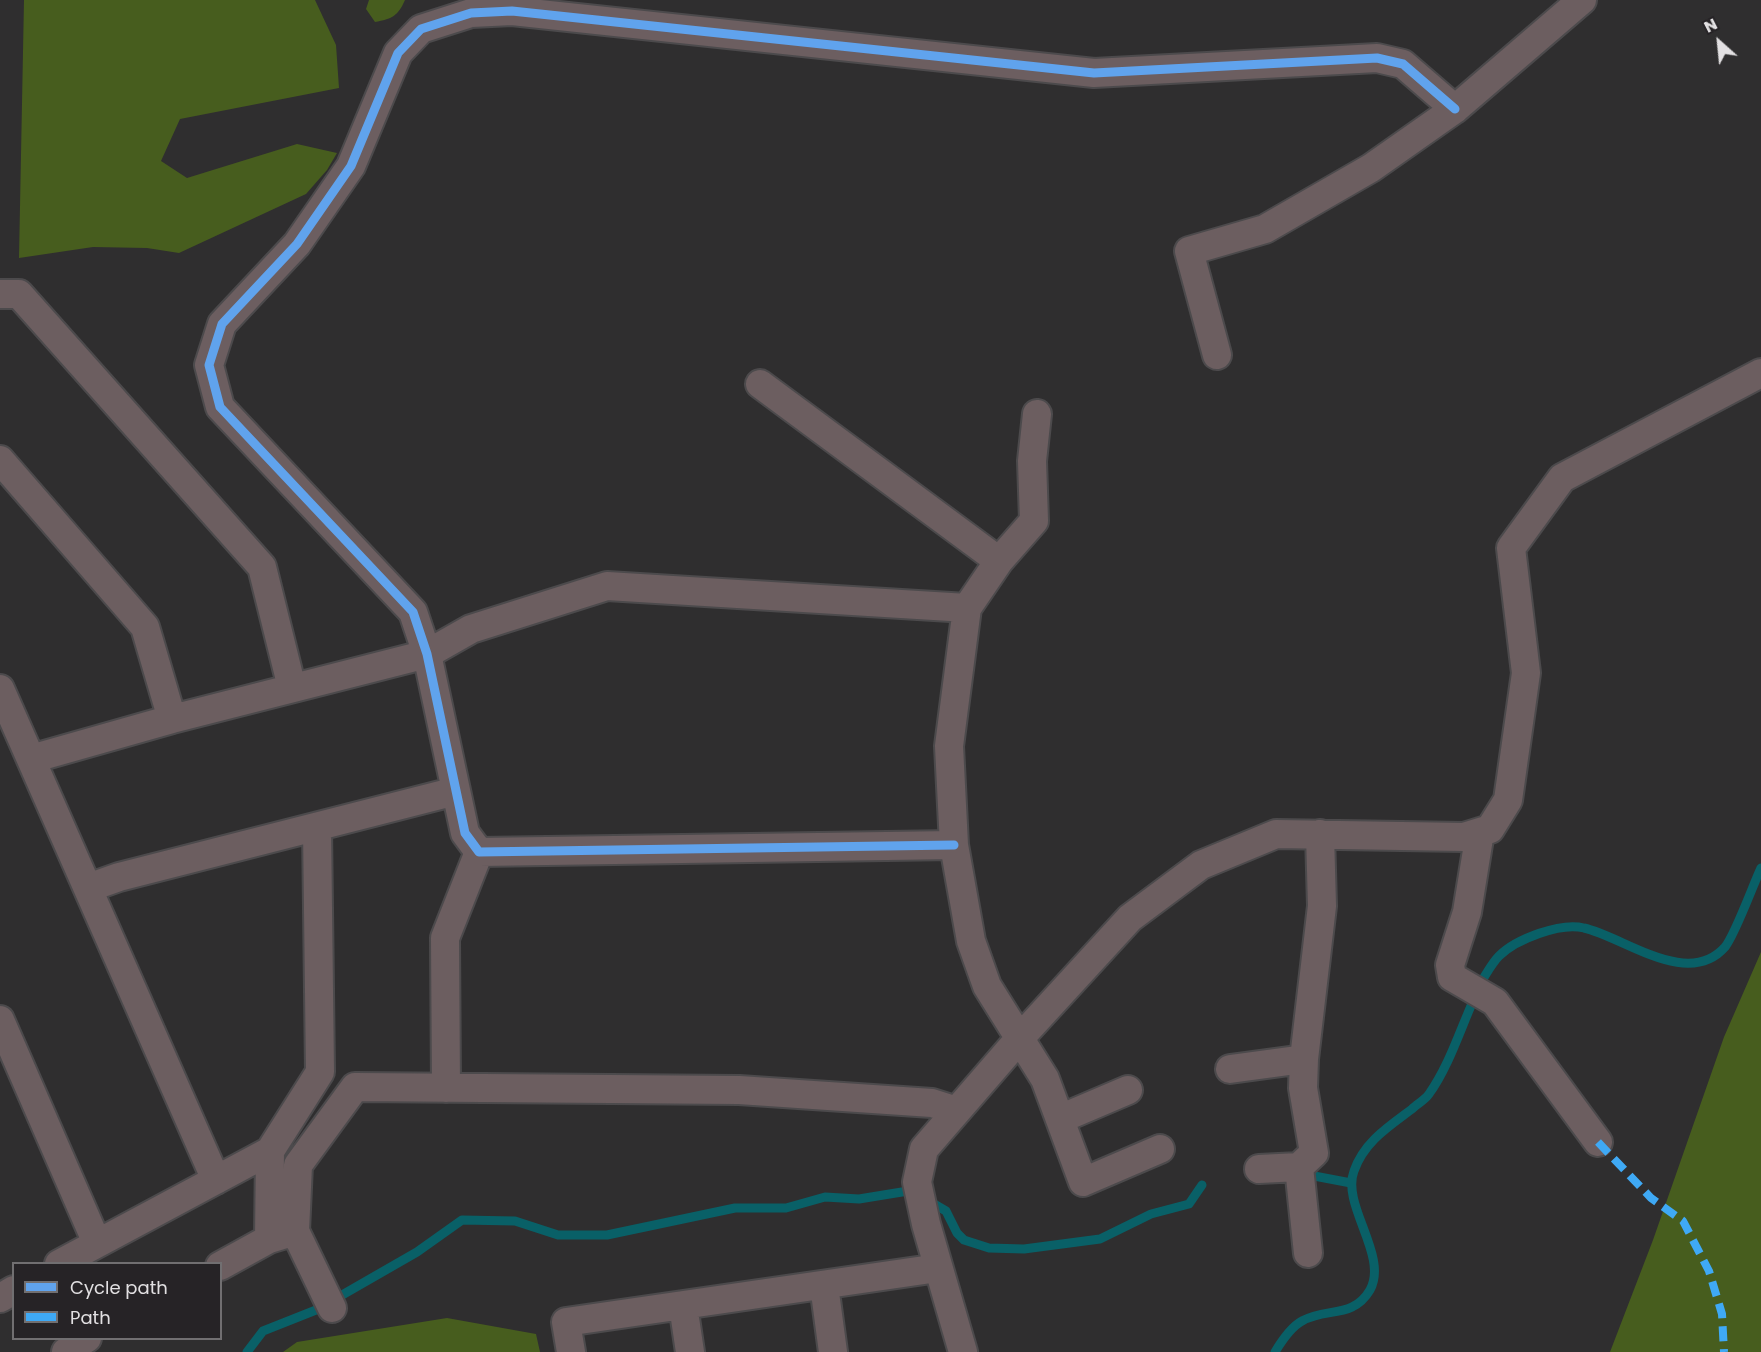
<!DOCTYPE html>
<html>
<head>
<meta charset="utf-8">
<style>
	body { margin:0 }
	#map { position:relative; width:1761px; height:1352px; overflow:hidden; background:#2f2e2f; font-family:Poppins,sans-serif }
	canvas { display:block }
	.legend { position:absolute; left:12px; top:1262px; width:210px; height:78px; box-sizing:border-box; background:#262326; border:2px solid #716f71; margin:0; padding:8px 10px; list-style:none; font-size:18px; color:#e2e0e2 }
	.legend li { display:flex; align-items:center; gap:12px; height:30px }
	.legend b { width:30px; border:2px solid #716f71 }
	.north { position:absolute; left:1689px; top:12px; width:60px; height:60px; -webkit-text-stroke:4px #262326; paint-order:stroke; rotate:333deg; font-size:16px; font-weight:700; line-height:24px; text-align:center; color:#e2e0e2 }
	.north::after { content:''; display:block; margin:auto; width:21px; height:27px; background:#e2e0e2; clip-path:polygon(50% 0,100% 100%,50% 72%,0 100%) }
</style>
</head>
<body>
<div id="map">
<canvas width="1761" height="1352"></canvas>
<ul class="legend">
<li><b style="height:8px;background:#60a3ed"></b>Cycle path</li>
<li><b style="height:8px;background:#3fa9f5"></b>Path</li>
</ul>
<div class="north">N</div>
</div>
<script>
const ctx = document.querySelector('canvas').getContext('2d');
ctx.lineJoin = 'round';
function fill(path, color) { ctx.fillStyle = color; ctx.fill(path, 'evenodd'); }
function stroke(path, color, width, dash) { ctx.strokeStyle = color; ctx.lineWidth = width; ctx.lineCap = dash ? 'butt' : 'round'; ctx.setLineDash(dash || []); ctx.stroke(path); }
fill(new Path2D(`
	M24 0H315L336 45 339 88 180 119 161 161 187 178 297 144 337 153 327 170 306 194 179 253 147 248 93 247 19 258Z
	M369 0H405C398 16 392 19 375 22L366 9Z
	M1761 952V1352H1610L1653 1240 1724 1037Z
	M447 1318 536 1334 540 1352H283L297 1342Z`), '#475d1e');
stroke(new Path2D(`
	M1481 982C1487 973 1492 963 1499 956 1516 939 1561 922 1584 928 1624 937 1688 989 1725 947 1735 935 1753 885 1761 868
	M1309 1175 1351 1183
	M934 1204 946 1211 957 1233 964 1240 989 1248 1024 1249 1100 1239 1151 1214 1189 1204 1202 1185
	M247 1352 263 1331 316 1310 417 1252 462 1220 515 1221 558 1235H607L735 1208H786L825 1197 859 1199 908 1191
	M1275 1352C1281 1342 1291 1327 1302 1321 1326 1307 1353 1319 1370 1290 1389 1256 1341 1205 1354 1171 1364 1142 1388 1127 1412 1109 1417 1104 1425 1100 1429 1094 1449 1066 1460 1030 1474 999`), '#096067', 9);
const minor = new Path2D(`
	M0 294H19L262 567 292 688
	M1217 355 1189 251 1265 229 1371 168 1455 109 1582 0
	M760 384 999 561
	M1037 414 1032 461 1034 521 999 561 967 608 949 746 954 845 971 941 987 986 1045 1079 1083 1182 1160 1149
	M0 460 145 627 172 719
	M0 689 216 1180
	M31 759 172 719 427 654 471 629 607 586 967 608
	M1480 832 1467 912 1450 965 1452 977 1495 1002 1598 1142
	M954 845 479 852 465 833 427 654 413 612 220 407 209 365 222 324 297 244 351 166 398 53 421 29 471 13 512 11 1094 73 1377 58 1403 64 1455 109
	M88 888 119 877 456 791
	M0 1020 96 1241
	M1230 1069 1304 1059
	M446 1088 445 938 479 852
	M1060 1119 1128 1090
	M1259 1169 1299 1167
	M295 1231 332 1308
	M269 1239 295 1231 298 1165 355 1087 739 1090 932 1103 957 1111
	M1308 1253 1299 1167 1314 1153 1303 1088 1304 1059 1322 906 1320 834
	M59 1264 270 1151 320 1072 317 827
	M220 1266 269 1239 270 1151
	M824 1285 833 1352
	M0 1298 14 1290
	M683 1305 690 1352
	M66 1352 87 1338
	M571 1352 566 1322 938 1268
	M963 1352 926 1224 917 1182 924 1149 1020 1038 1130 918 1201 865 1276 834 1464 837 1490 829 1508 800 1526 673 1511 548 1562 478 1761 373`);
stroke(minor, '#4c4a4c', 32);
stroke(minor, '#6c5e60', 28);
stroke(new Path2D(`
	M1598 1142 1651 1198 1683 1221 1709 1271 1722 1314 1724 1352`), '#3fa9f5', 8, [15, 8]);
stroke(new Path2D(`
	M954 845 479 852 465 833 427 654 413 612 220 407 209 365 222 324 297 244 351 166 398 53 421 29 471 13 512 11 1094 73 1377 58 1403 64 1455 109`), '#60a3ed', 9);
</script>
</body>
</html>
